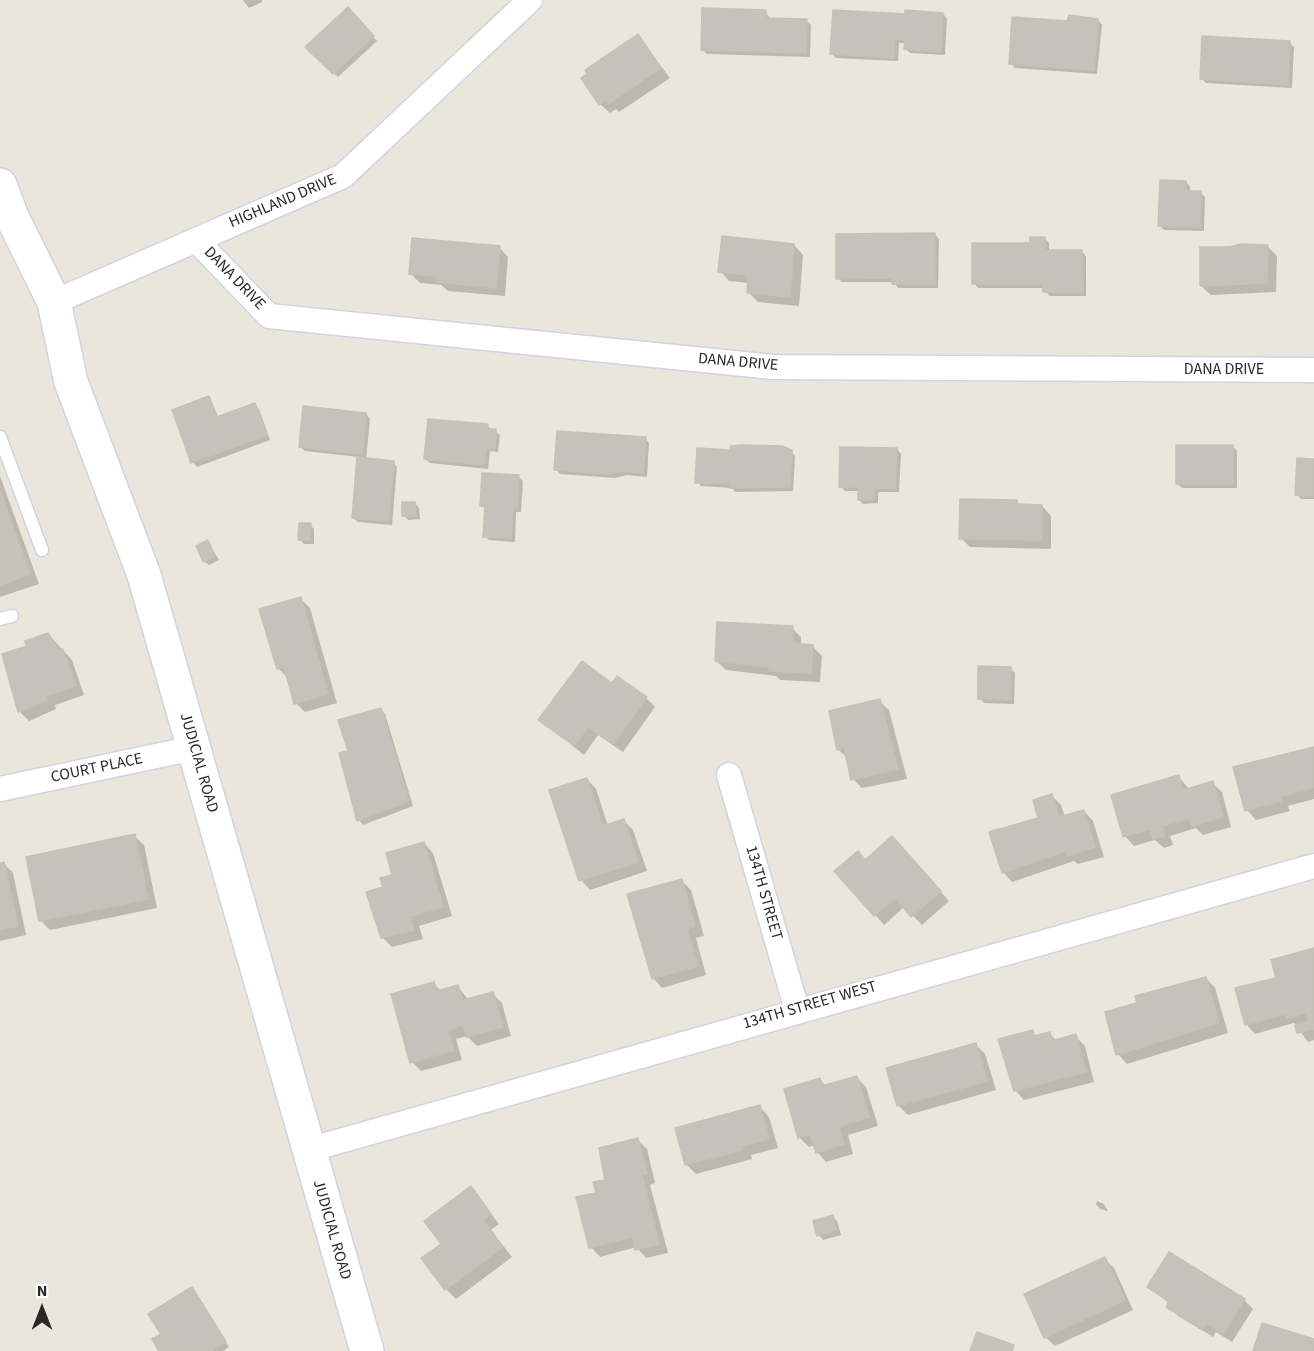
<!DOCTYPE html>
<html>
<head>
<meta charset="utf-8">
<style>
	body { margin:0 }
	#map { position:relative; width:1314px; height:1351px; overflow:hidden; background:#ebe6dc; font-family:"Source Sans 3",sans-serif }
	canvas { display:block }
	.north { position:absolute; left:12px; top:1279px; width:60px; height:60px; -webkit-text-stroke:4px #fff; paint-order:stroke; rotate:0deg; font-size:16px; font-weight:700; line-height:24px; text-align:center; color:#292929 }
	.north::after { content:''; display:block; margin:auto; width:21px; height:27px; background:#292929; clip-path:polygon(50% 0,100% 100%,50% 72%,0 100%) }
</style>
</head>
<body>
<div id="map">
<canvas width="1314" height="1351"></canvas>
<div class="north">N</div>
</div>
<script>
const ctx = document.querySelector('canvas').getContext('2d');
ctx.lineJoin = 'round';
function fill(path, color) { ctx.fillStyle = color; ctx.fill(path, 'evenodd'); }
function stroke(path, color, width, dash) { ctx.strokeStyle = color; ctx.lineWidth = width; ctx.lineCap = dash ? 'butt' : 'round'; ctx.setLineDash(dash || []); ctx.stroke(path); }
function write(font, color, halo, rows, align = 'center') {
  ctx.font = font + ' "Source Sans 3",sans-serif'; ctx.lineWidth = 6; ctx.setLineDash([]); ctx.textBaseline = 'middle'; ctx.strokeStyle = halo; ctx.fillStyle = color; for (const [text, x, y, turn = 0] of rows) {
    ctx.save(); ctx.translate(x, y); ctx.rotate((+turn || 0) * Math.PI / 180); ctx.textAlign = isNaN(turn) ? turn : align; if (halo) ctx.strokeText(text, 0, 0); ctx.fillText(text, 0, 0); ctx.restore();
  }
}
fill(new Path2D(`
	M243 0H262V2L249 8Z
	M347 9 377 41 338 77 307 47Z
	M765 11 770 19 806 21 811 25 810 57 707 54 703 50Z
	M943 14 947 18 945 55 910 53 906 49V43H899L898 61 836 58 832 54 906 16Z
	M1098 20 1102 25 1097 74 1015 68 1011 64 1069 22Z
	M638 36 670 78 619 112 616 109 610 113 600 104Z
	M1289 43 1294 47 1292 88 1206 83 1201 78Z
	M1186 182 1190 187V192L1200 193 1205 197 1204 231 1164 230 1159 225Z
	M935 235 939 239 938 288H898L894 282H842L838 278Z
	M1045 239 1049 243V252H1082L1086 256V296H1049L1045 288H978L974 283 1032 244Z
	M794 245 803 255 799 306 758 302 749 293V283L729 281 720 271Z
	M1267 246 1277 256 1276 292 1211 295 1201 286Z
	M499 247 508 257 505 296 448 291 441 285 420 283 410 273Z
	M209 398 219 418 254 404 259 409 270 440 197 467 193 462 174 411Z
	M366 414 370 419 366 460 393 462 397 467 392 525 358 522 353 518 359 457 305 451 300 447Z
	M487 426 500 435 498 452 490 451 488 469 430 463 425 459Z
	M645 439 649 443 647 477 627 475 615 478 560 474 556 469Z
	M1233 447 1237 451V488H1182L1177 484Z
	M897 449 901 454 899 492H878V503L863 504 859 499V491H845L841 487Z
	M730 451H791L795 456 793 491 735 492 732 488 701 486 697 482Z
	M1314 461V499H1301L1297 494Z
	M0 476 39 584 0 597Z
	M518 477 523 481 521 512H516L515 542 489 540 485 536 486 510 482 505Z
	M1016 501 1021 506H1042L1051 516V549L970 547 961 538Z
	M415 503 419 508 420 519 408 520 404 515Z
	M310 525 314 529V544H304L300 539Z
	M208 542 219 560 209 565 204 561Z
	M301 599 310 608 337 703 305 712 296 703 287 677 278 668Z
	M792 628 801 637V645L812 646 822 656 820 682 780 680 776 676 726 670 716 661Z
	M48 634 72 660 84 695 55 705 56 709 29 721 19 711 29 647Z
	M1010 668 1015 673 1014 704 984 703 980 698Z
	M613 685 646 698 655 707 623 752 598 735 584 755 540 720Z
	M879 701 889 710 907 779 862 788 853 779 848 759 838 749Z
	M380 709 385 714 413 806 363 825 359 820 350 751Z
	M1314 749V799L1288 806 1290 811 1256 820 1247 810Z
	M1179 777 1189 789 1212 783 1222 792 1231 827 1203 835 1196 828 1170 836 1173 845 1164 848 1155 840 1134 846 1125 836Z
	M587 779 596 789 608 826 624 821 633 830 647 871 590 890 581 880Z
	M1052 796 1061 805 1065 817 1084 811 1093 821 1104 857 1078 864 1074 861 1012 882 1003 872 1040 819Z
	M134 836 144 845 157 908 50 930 40 920Z
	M424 843 433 853 452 916 419 926 423 939 392 947 382 937 394 876Z
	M901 847 949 901 922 925 904 907 884 925 837 871Z
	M0 864H4L13 873 26 935 0 941Z
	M681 880 691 890 704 936 696 938 706 975 662 988 653 978Z
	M1314 950V1040L1308 1042 1294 1023 1255 1034 1246 1024 1278 979Z
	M1206 978 1215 988 1228 1033 1127 1064 1118 1054 1139 1004Z
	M434 984 441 991 458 987 469 1000 492 993 502 1003 511 1036 477 1046 467 1036 456 1039 462 1060 421 1071 412 1062Z
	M1032 1032 1037 1037 1050 1034 1057 1041 1075 1036 1085 1046 1094 1082 1024 1100 1015 1090Z
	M976 1045 985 1054 996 1090 908 1115 899 1106Z
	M856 1077 866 1087 878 1126 848 1135 853 1154 826 1162 817 1152 815 1145 809 1147 799 1137 820 1080 826 1086Z
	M760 1107 769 1117 778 1148 751 1155 752 1159 696 1174 686 1164Z
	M637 1140 647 1149 655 1183 650 1185 668 1253 646 1258 636 1247 600 1257 591 1247 597 1194Z
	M471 1188 499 1224 491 1230 512 1257 456 1299 446 1289 443 1244Z
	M1097 1201 1104 1204 1108 1211 1100 1209 1096 1204Z
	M833 1217 837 1221 841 1235 823 1240 819 1235Z
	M1105 1259 1114 1268 1133 1310 1055 1346 1045 1337Z
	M1148 1287 1244 1300 1253 1309 1232 1342 1216 1332 1213 1337 1178 1316 1168 1306 1170 1304Z
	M192 1289 229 1347 223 1351H161Z`), '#0003');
const building = new Path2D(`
	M348 7 374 36 333 74 305 47Z
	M702 8 766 10V18L807 19 806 53 701 50Z
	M833 10 905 14V10L943 13 941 52 904 49 905 40 895 39 894 58 830 54Z
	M1069 15 1098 19 1094 70 1009 64 1012 17 1067 21Z
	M638 34 661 68 608 104 606 100 599 105 581 78 587 74 585 70Z
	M1202 36 1290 41 1288 85 1200 79Z
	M1160 180 1186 181V191H1201L1200 227 1158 226Z
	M935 233V284H892V278L836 279V234Z
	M722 236 794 244 790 297 747 293 748 275 718 272Z
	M1030 237H1045V250H1082L1083 292H1043V284H972V243H1030Z
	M412 238 500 246 496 288 437 282V276L409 274Z
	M1241 244 1268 245 1267 283 1200 286V247H1230Z
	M209 396 217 417 255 403 267 435 191 463 172 410Z
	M303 406 366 413 362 454 299 447Z
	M428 419 488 424 487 429H496L495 449 486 448 484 465 424 459Z
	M557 431 646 437 643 473 622 471 610 474 554 470Z
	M743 445 782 446 792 450 790 487 730 488V484L695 483 697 448 729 450 731 446Z
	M1176 445H1233V484H1176Z
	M840 447 897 448 895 489 875 488 874 499 869 500H858V487H839Z
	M357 457 394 461 388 522 352 518Z
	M1297 458 1314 459V496L1295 495Z
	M482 473 519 475 517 508H513L511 538 483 537 485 506H480Z
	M0 490 30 574 0 585Z
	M960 499 1017 500V504L1042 505V540L959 539Z
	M402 502H415L416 516H402Z
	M299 523H311L310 540H298Z
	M208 540 215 556 203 562 196 546Z
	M301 597 328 694 294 704 284 667 277 669 259 609Z
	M717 622 793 626 792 643 813 645 811 673 769 671V667L715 661Z
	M48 633 59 650 63 649 76 686 46 696 47 700 18 712 2 654 27 646 25 641Z
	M582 661 612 683 617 676 647 697 613 744 588 727 574 746 538 720Z
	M978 666 1011 667V700L978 699Z
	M880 699 898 769 851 780 844 748 837 750 829 711Z
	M381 708 409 801 357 821 339 753 348 751 338 720Z
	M1314 747V787L1280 797 1281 801 1245 811 1233 767Z
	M1179 775 1183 790 1213 781 1223 817 1192 826 1189 818 1162 826 1165 836 1153 839 1150 829 1123 837 1111 795Z
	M587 778 603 826 624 819 638 862 579 881 549 790Z
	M1052 794 1059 817 1084 810 1095 847 1067 856 1065 851 1002 873 989 832 1038 818 1033 800Z
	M135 834 148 899 39 921 26 857Z
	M892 836 941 891 911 917 895 898 874 916 834 871 858 851 865 860Z
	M424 842 443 907 410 916 414 930 381 938 366 892 383 887 380 878 392 875 386 853Z
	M4 862 18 926 0 930V863Z
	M682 879 695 926 687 929 698 966 652 979 627 894Z
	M1314 948V1029L1297 1033 1295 1026 1309 1022 1306 1013 1287 1018 1285 1014 1245 1025 1235 988 1276 978 1271 960Z
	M1206 977 1219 1023 1116 1055 1105 1012 1137 1003 1135 996Z
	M434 982 437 991 458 985 463 1000 493 992 503 1027 466 1037 463 1025 448 1030 454 1050 410 1063 391 994Z
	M1033 1030 1034 1036 1050 1032 1052 1041 1076 1034 1086 1072 1014 1091 998 1039Z
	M976 1043 987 1081 897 1106 886 1068Z
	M857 1076 869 1117 839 1126 844 1144 816 1153 810 1134 798 1138 784 1089 820 1078 822 1086Z
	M760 1105 769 1139 742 1146 743 1150 685 1165 675 1128Z
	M638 1138 647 1174 642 1175 659 1244 635 1250 632 1237 589 1248 576 1197 596 1193 593 1182 605 1180 599 1148Z
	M471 1186 491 1214 483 1220 503 1247 445 1290 421 1258 441 1244 424 1221Z
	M833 1215 837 1230 817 1236 813 1221Z
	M1169 1252 1245 1299 1223 1334 1206 1323 1203 1329 1166 1307 1169 1301 1147 1287Z
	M1105 1257 1125 1300 1044 1338 1024 1294Z
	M192 1287 226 1342 212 1351H159L152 1339 161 1334 148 1314Z
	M1262 1323 1314 1339V1351H1253Z
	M977 1332 1014 1345 1012 1351H970Z`);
fill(building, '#c6c2bb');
stroke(building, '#c6c1b6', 1.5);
const lane = new Path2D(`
	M0 437 42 550
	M0 619 12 616`);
const street = new Path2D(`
	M196 240 269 316 773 367 1314 370
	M54 302 343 176 530 0
	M729 775 797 1010
	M0 789 194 748
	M308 1150 1314 866`);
const secondary = new Path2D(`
	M0 185 12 217 54 302 71 382 144 575 367 1351`);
stroke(lane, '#d1d3e2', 15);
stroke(street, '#d1d3e2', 27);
stroke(secondary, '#d1d3e2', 36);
stroke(lane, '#fff', 12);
stroke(street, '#fff', 24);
stroke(secondary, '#fff', 33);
write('16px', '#292929', '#fff', [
	["HIGHLAND DRIVE",283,202,-23],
	["DANA DRIVE",234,279,46],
	["DANA DRIVE",738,363,5],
	["DANA DRIVE",1224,370],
	["JUDICIAL ROAD",198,763,74],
	["COURT PLACE",97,769,-12],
	["134TH STREET",763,893,74],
	["134TH STREET WEST",810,1006,-16],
	["JUDICIAL ROAD",331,1230,74]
]);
</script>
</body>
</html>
